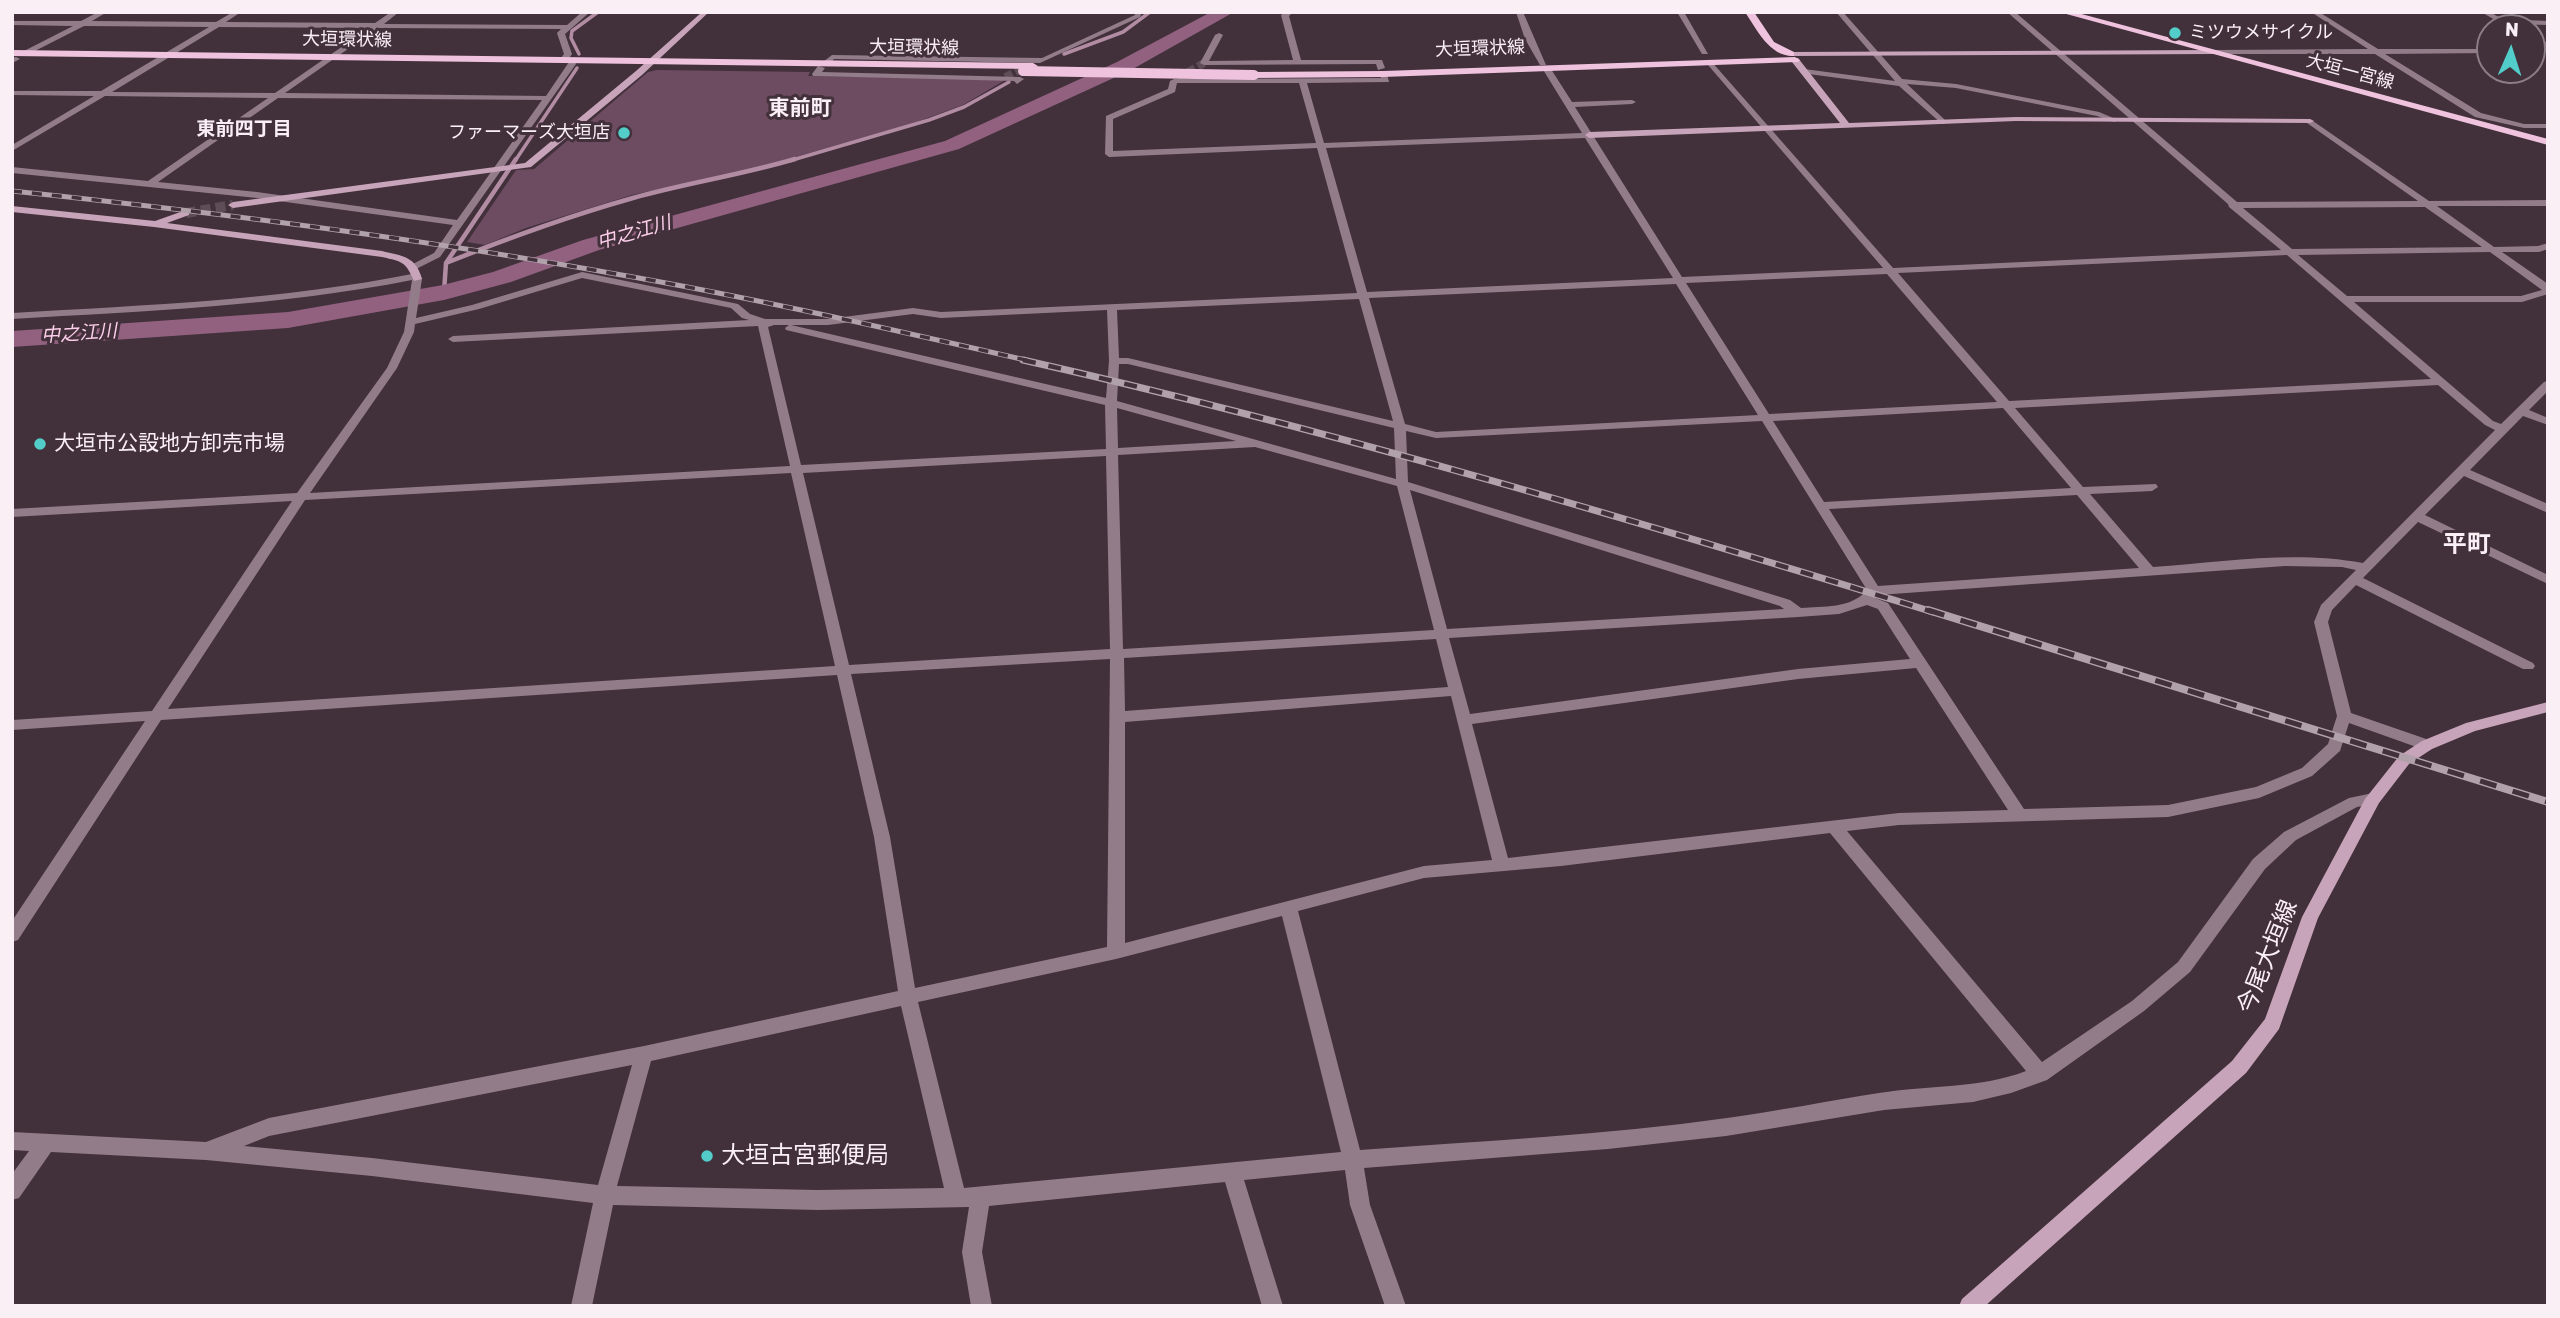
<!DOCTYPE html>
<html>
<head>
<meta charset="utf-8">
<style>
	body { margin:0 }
	#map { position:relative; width:2560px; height:1318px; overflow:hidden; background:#42303b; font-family:Rubik,sans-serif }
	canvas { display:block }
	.frame { position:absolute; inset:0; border:14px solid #fbeff6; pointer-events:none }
	.north { position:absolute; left:2476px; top:14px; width:70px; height:70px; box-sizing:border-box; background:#42303b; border:2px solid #8c7c86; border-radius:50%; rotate:3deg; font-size:19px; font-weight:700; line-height:28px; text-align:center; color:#fbeff6 }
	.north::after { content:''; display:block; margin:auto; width:24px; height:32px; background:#53cdc9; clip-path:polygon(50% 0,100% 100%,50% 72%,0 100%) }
</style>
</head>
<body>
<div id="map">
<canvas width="2560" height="1318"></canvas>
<div class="frame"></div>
<div class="north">N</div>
</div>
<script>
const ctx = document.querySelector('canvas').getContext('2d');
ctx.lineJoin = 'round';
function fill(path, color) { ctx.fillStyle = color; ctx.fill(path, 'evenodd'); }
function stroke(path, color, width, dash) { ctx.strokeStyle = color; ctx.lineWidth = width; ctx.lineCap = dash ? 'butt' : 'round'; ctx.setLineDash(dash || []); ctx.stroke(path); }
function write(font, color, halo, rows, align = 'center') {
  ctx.font = font + ' Rubik,"Noto Sans JP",sans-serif'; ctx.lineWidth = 6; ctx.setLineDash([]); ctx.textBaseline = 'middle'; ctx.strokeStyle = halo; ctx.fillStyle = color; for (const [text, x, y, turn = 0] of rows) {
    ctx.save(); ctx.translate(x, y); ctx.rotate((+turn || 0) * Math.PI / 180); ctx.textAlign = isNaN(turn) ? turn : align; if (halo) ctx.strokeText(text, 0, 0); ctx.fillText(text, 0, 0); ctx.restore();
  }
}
fill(new Path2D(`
	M657 70 810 72 808 76 1007 79 963 105 911 124 747 171 632 195 526 228 485 245 467 242 516 170 534 169 648 72Z`), '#6d4b60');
stroke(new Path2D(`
	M579 54 571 38 572 31 598 12
	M1064 54 1123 32 1150 12
	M515 161 577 68
	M789 161 929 120 964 107 1009 82`), '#b18ca3', 3.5);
stroke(new Path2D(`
	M446 263C508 238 569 216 633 198 686 183 741 175 795 159
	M444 292 446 263 516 159`), '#b18ca3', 4.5);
fill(new Path2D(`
	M1211 12H1234L1131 70 959 149 599 250 511 282 444 300 288 328 12 347V331L288 312 443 285 493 272 583 240 945 141 1117 62Z`), '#91617f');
stroke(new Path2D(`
	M1005 77 1035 63
	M1178 78 1204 63`), '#5e4d57', 8, [8, 3.5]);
stroke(new Path2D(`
	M186 213 233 205`), '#5e4d57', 10, [10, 5]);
fill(new Path2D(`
	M98 12H107L92 21 216 22 233 12H241L226 22 375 23 391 12H399L384 24 567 25 582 12H590L565 34 572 54 568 60 561 58 564 54 557 33 561 29 378 28 285 93 546 96 569 62H575L576 64 440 257 414 270 411 269V265L434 253 453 225 257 198 12 173V167L148 181 268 98 105 96 12 151V145L94 96 12 95V91H101L209 27 84 26 27 55H24V51L73 26 12 25V21H81ZM219 27 369 28 275 93 112 92ZM278 98 542 100 457 220 257 192 158 182Z
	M1135 12H1142L1140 17 1040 63 834 59 830 64 823 62 832 55 1042 58 1135 15Z
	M1285 12H1293L1289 16 1301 60H1382L1385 68 1378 70 1376 64 1204 65 1200 63 1215 35 1219 33 1223 35 1209 61 1293 60 1281 15Z
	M1516 12H1523L1546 65H1540L1525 39Z
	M1677 12H1684L1708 54H1702Z
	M1836 12H1843L1902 79 1956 84 2099 112 2118 120 2114 122 2097 116 1956 88 1907 84 1945 120V124H1942L1899 86 1801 73 1800 71 1804 69 1895 81Z
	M2007 12H2015L2237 202 2418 201 2307 123V119H2310L2429 201 2548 200V206H2437L2494 247 2538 246 2548 243V249L2539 252H2502L2548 284V294L2522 302H2354L2493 421 2501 424 2544 382 2548 381V391L2529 410 2548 418V425L2523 416 2470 470 2548 504V513L2464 476 2425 515 2548 575V584L2418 522 2363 578 2533 663 2535 666 2533 669H2523L2356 585 2332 610 2328 622 2351 713 2432 741 2434 745 2432 749H2422L2349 723 2340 751 2312 776 2259 798 2168 817 1899 825 1847 831 2042 1062 2132 1001 2178 962 2253 859 2284 832 2349 798 2373 793 2378 795 2381 799 2378 803 2357 807 2296 840 2265 869 2190 972 2144 1011 2047 1080 2011 1093 1973 1102 1884 1110 1726 1136 1608 1149 1364 1168 1370 1205 1406 1306H1385L1350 1205 1345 1170 1244 1180 1283 1306H1262L1225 1182 989 1206 982 1252 992 1306H971L962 1252 969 1207 818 1210 613 1205 592 1306H571L593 1203 372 1176 206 1160 51 1152 19 1198 12 1200V1174L29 1151 12 1150V1132L206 1142 269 1118 644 1046 898 991 874 837 837 675 161 720 18 940 12 942V921L145 721 12 730V720L152 711 292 501 12 517V509L297 493 387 368 404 332 412 280C280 306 146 311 12 319V313C148 305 283 300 417 273L420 274 422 279 416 318 472 305 582 272 738 304 750 314 765 319H828L913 308 941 312 1357 293 1317 148 1109 157 1105 154 1106 116 1168 89 1170 81 1174 79 1381 78 1379 74 1383 72 1387 74 1389 82 1307 83 1324 143 1582 133 1542 68 1546 66H1549L1572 102 1632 100 1636 102 1632 104 1575 107 1682 277 1883 268 1708 65V61H1711L1893 268 2281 250 2229 207 2228 204ZM1177 83H1299L1316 143 1113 151V119L1175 92ZM1585 138 1673 278 1367 292 1326 148ZM2425 207 2482 247 2292 249 2243 208ZM2490 252 2542 290 2521 296H2347L2298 255ZM2287 255 2431 379 2009 401 1898 273ZM1887 274 1997 402 1769 414 1686 283ZM582 278 731 308 742 318 749 320 453 336 448 339 453 342 758 326 790 466 310 493 397 368 414 332 415 324 479 309ZM1676 284 1758 415 1436 432 1405 424 1369 298ZM1359 299 1393 421 1128 358H1119L1117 310ZM1107 310 1109 361 1106 398 791 325H828L913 314 941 318ZM774 325H789L785 328 786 330 1105 405 1106 449 801 465 768 327ZM1119 364H1128L1394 428 1396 479 1117 401ZM2438 385 2485 425 2495 430 2363 563C2295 550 2221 562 2153 567L2090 494 2152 491 2158 487 2156 484 2083 487 2015 408ZM1117 408 1236 441 1118 448ZM2003 408 2071 488 1824 502 1773 421ZM1762 421 1867 590C1851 609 1823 606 1801 608L1790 600 1408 482 1406 431 1436 438ZM1255 447 1397 486 1434 630 1123 649 1118 455ZM1106 456 1110 649 849 665 803 473ZM791 473 835 666 168 709 305 500ZM1410 490 1780 606 1784 609 1447 629ZM2077 495 2139 568 1878 586 1829 509ZM2285 566 2342 567 2356 570 2321 605 2314 622 2337 716 2328 744 2302 768 2256 787 2168 805 2024 809 1888 603 1875 598 1878 595ZM1867 605 1878 609 1910 659 1798 669 1470 714 1449 638 1798 617 1839 614ZM1436 639 1448 687 1125 711 1124 658ZM1110 659 1107 947 915 988 890 837 851 674ZM1916 668 2008 810 1899 813 1508 858 1472 724 1798 679ZM1451 696 1492 860 1424 866 1125 943V722ZM1830 833 2026 1071C1979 1089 1928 1085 1879 1093 1828 1101 1778 1111 1727 1118 1605 1135 1482 1141 1360 1150L1298 911 1424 878 1561 866ZM1282 916 1341 1152 964 1188 918 1002 1116 959ZM901 1006 944 1188 818 1190 617 1186 651 1061ZM632 1065 598 1185 372 1158 244 1146 269 1136Z
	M2311 12H2319L2378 49H2490V53L2385 54 2481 113 2524 124H2548V128H2524L2475 117 2375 54H2212L2208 52 2212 50 2368 49Z
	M2481 12H2490L2502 19 2548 21V25L2509 24 2506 26Z
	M2532 36 2548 43V48L2532 41Z
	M16 57 20 59 12 63V58Z
	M818 66 825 68 822 72 1020 77 1024 79 1017 84 1014 81 813 76 812 74Z`), '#937c8a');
fill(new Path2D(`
	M702 12H709L642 75 531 167 233 208 228 205 233 202 525 163 636 71Z
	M2212 50H2215V54L1791 56 1787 54 1791 52Z
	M1792 58H1798L1849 123 2016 117 2310 119 2314 121 2310 123 2016 121 1589 138 1585 135 1589 132 1840 123 1792 62Z
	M12 206 155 221 186 210 189 211V215L167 223 382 251C402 256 416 256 422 279L414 281C405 261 403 262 382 257L154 227 12 212Z
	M2548 702V712L2475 731 2432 749 2409 764 2379 803 2318 918 2279 1029 2246 1073 1985 1306H1959L1962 1299 2232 1061 2265 1019 2302 917 2365 799 2399 756 2422 741 2466 723Z`), '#c7a4b9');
fill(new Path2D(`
	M1745 12H1754L1774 42 1794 52V56C1770 57 1757 30 1745 12Z
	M2059 12H2074L2548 139V145Z
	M12 50 1033 63 1038 66 1033 69 12 56Z
	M1795 57 1800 60 1798 62 1383 77 1254 78 1249 75 1254 72 1383 71Z`), '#efc2dd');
const railFar2 = new Path2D(`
	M12 191C214 212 415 238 616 274 755 298 893 330 1030 361`);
const railFar1 = new Path2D(`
	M1023 360C1329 429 1633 520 1933 612`);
const rail = new Path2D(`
	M1928 610 2548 802`);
stroke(railFar2, '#b0a1aa', 5);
stroke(railFar1, '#b0a1aa', 7);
stroke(rail, '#b0a1aa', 8);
stroke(railFar2, '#42303b', 3.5, [10]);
stroke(railFar1, '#42303b', 4.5, [13]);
stroke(rail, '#42303b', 5, [17]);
stroke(new Path2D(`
	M1023 71 1254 75`), '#efc2dd', 10);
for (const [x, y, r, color] of [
	[2175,33,7,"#53cdc9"],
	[624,133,7,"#53cdc9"],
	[40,444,7,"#53cdc9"],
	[707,1156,7,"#53cdc9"]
]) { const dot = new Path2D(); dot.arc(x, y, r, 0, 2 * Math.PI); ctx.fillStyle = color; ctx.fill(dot); stroke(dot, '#42303b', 2.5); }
write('18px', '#fbeff6', '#42303b', [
	["ミツウメサイクル",2189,33],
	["ファーマーズ大垣店",610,133,"right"]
], 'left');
write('18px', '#fbeff6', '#42303b', [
	["大垣環状線",347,40,1],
	["大垣環状線",914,48,1],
	["大垣環状線",1480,49,-2],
	["大垣一宮線",2350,72,15]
]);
write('bold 19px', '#fbeff6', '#42303b', [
	["東前四丁目",244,130]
]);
write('italic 19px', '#fdcfeb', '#42303b', [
	["中之江川",634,233,-16],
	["中之江川",79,334,-4]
]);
write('bold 21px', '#fbeff6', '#42303b', [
	["東前町",800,109]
]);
write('21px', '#fbeff6', '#42303b', [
	["大垣市公設地方卸売市場",54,444]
], 'left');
write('bold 24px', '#fbeff6', '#42303b', [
	["平町",2467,545]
]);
write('24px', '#fbeff6', '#42303b', [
	["今尾大垣線",2268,957,-68]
]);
write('24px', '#fbeff6', '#42303b', [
	["大垣古宮郵便局",721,1156]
], 'left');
</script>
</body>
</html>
